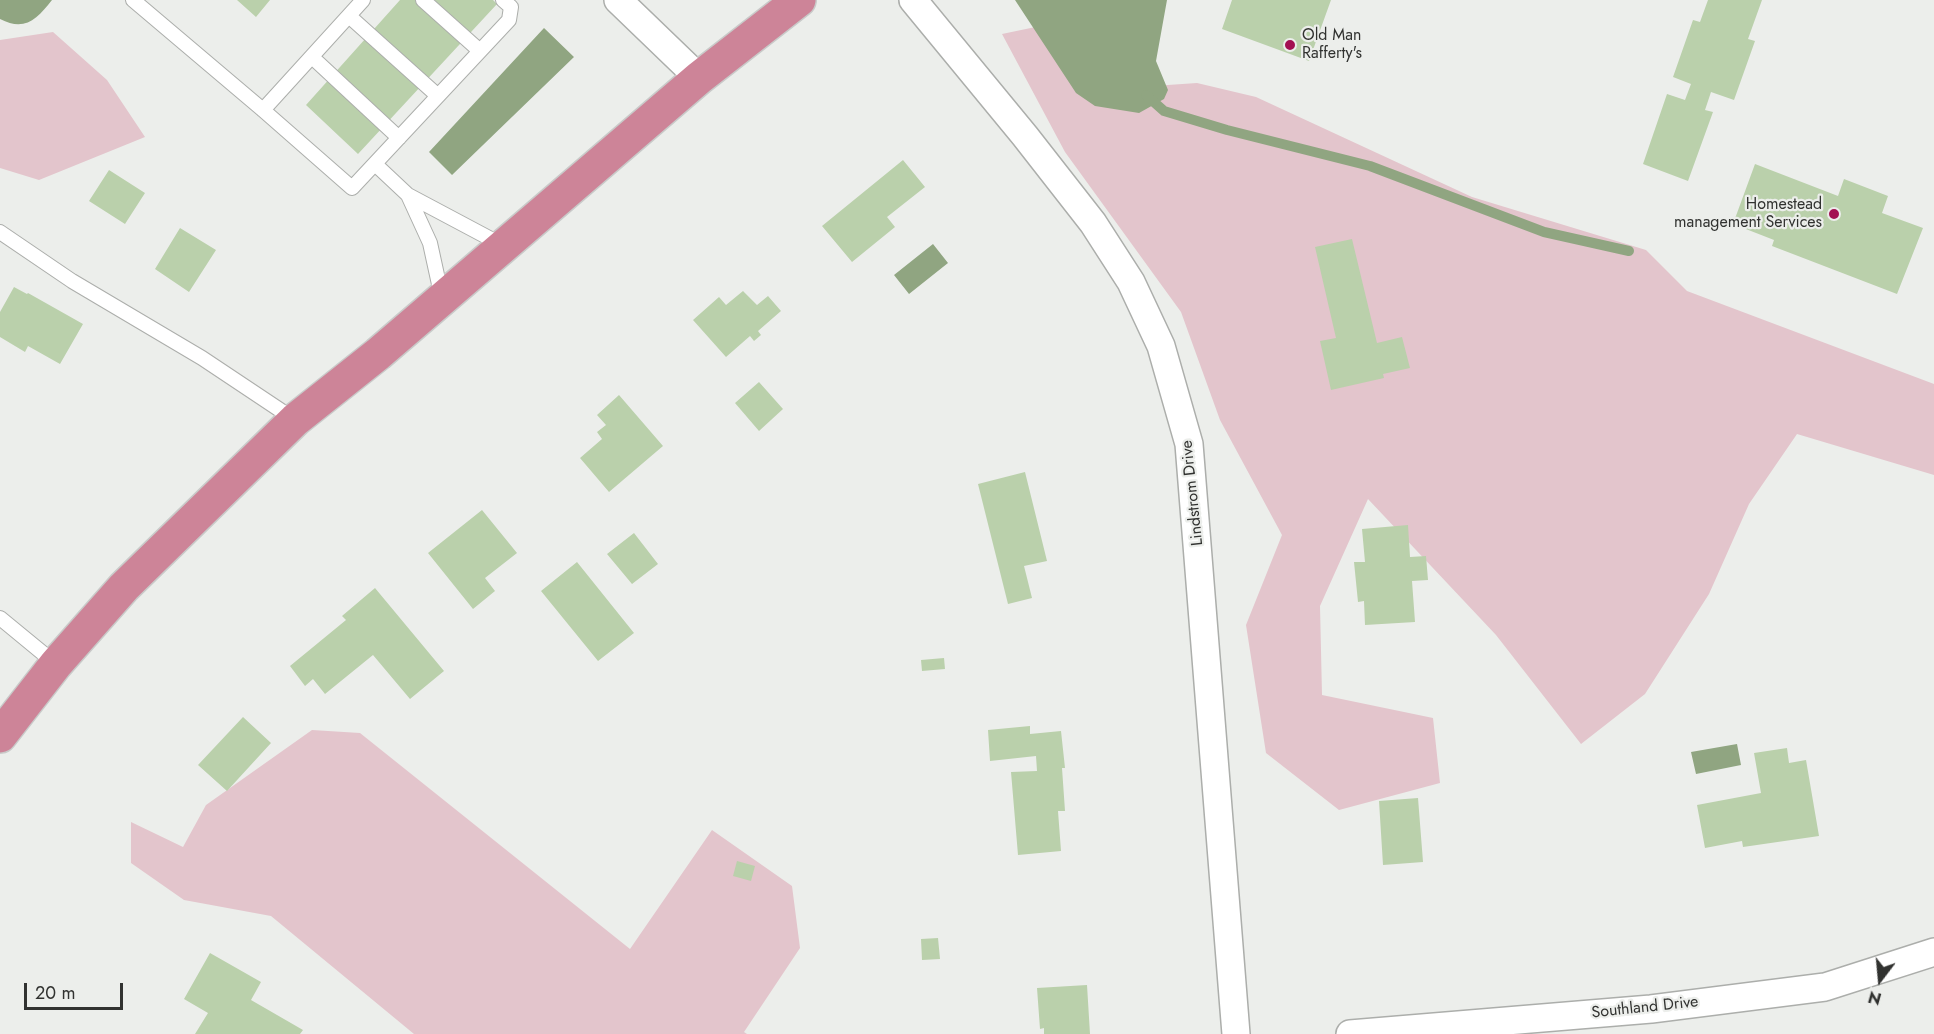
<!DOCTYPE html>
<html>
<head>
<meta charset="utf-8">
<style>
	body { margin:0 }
	#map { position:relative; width:1934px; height:1034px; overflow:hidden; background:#eceeeb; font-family:Jost,sans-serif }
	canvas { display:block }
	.north { position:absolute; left:1850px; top:950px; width:60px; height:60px; -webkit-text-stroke:4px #eceeeb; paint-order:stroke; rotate:196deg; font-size:16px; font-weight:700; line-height:24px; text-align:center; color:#313230 }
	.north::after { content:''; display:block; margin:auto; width:21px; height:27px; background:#313230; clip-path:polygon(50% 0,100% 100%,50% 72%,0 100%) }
	.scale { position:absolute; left:24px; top:983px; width:99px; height:27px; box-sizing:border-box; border:3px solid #313230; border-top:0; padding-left:8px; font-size:18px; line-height:21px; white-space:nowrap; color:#313230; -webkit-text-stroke:4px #eceeeb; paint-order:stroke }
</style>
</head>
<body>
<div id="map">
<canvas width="1934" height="1034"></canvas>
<div class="north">N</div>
<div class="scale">20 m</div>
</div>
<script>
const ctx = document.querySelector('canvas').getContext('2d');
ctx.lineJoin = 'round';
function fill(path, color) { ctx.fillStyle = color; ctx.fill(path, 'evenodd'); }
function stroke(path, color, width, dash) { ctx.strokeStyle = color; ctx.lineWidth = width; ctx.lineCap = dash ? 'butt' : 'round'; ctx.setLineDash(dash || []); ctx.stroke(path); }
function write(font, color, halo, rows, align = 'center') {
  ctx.font = font + ' Jost,sans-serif'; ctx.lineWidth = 4.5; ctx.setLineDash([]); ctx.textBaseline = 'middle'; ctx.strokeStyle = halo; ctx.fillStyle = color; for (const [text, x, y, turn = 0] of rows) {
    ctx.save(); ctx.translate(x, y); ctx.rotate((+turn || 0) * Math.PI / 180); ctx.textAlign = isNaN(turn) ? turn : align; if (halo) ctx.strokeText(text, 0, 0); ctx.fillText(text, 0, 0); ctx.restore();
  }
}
fill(new Path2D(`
	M1045 25 1124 88 1197 83 1256 97 1472 197 1646 250 1687 291 1934 384V475L1797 434 1749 504 1709 594 1645 694 1581 744 1496 635 1368 499 1320 606 1322 695 1433 718 1440 783 1339 810 1266 753 1246 625 1282 535 1220 420 1181 312 1065 152 1002 34Z
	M53 32 107 80 145 137 39 180 0 168V40Z
	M312 730 360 733 630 949 712 830 792 886 800 948 744 1032 747 1034H414L271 916 184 900 131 863V822L183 847 206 805Z`), '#e3c5cc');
fill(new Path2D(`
	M0 0H52C37 19 25 32 0 19Z
	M1015 0H1167L1156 61 1168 90 1164 99 1139 113 1095 106 1076 93Z
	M544 28 574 57 452 175 429 152Z
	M933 244 948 263 909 294 894 275Z
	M1737 744 1741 765 1696 774 1691 752Z`), '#90a581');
stroke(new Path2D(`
	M1146 95 1164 111 1227 130 1370 166 1544 232 1629 251`), '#90a581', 10);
fill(new Path2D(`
	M237 0H270L256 17Z
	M400 0H493L497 4 358 154 306 105Z
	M1232 0H1331L1309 61 1222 29Z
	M1708 0H1762L1748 39 1755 41 1734 100 1711 92 1705 110 1713 112 1688 181 1643 164 1667 94 1685 100 1691 84 1673 77 1693 20 1700 22Z
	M903 160 925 187 887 217 895 227 852 262 822 226Z
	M1755 164 1838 196 1844 179 1888 196 1882 213 1923 228 1897 294 1772 246 1774 240 1733 224Z
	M109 170 145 193 125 224 89 201Z
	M180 228 216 250 189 292 155 269Z
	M1352 239 1377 343 1402 337 1410 368 1383 374 1384 378 1331 390 1320 341 1336 338 1315 247Z
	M14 287 27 294 28 293 83 324 60 364 28 346 25 352 0 337V312Z
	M743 291 757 305 768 296 781 311 758 331 761 335 754 341 750 336 726 357 693 320 719 297 726 305Z
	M759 382 783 409 759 431 735 403Z
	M619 395 663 446 609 492 580 458 602 439 597 432 606 425 597 415Z
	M1025 472 1047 561 1024 566 1032 598 1008 604 978 484Z
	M482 510 517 553 485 578 495 591 473 609 428 553Z
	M1408 525 1410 557 1426 556 1428 580 1412 581 1415 622 1365 625 1364 601 1358 602 1354 562H1365L1362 529Z
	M634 533 658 564 632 584 607 554Z
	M577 562 634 633 598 661 541 591Z
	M375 588 444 671 410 699 373 655 325 694 313 679 305 686 290 666 346 620 342 616Z
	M944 658 945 669 922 671 921 660Z
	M243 717 271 743 227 791 198 765Z
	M1030 726V734L1061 731 1065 768H1062L1065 811H1058L1061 851 1018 855 1011 772 1037 771 1036 756 990 761 988 730Z
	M1787 748 1789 763 1806 760 1819 836 1743 847 1742 841 1705 848 1697 805 1761 793 1754 753Z
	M1418 798 1423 862 1383 865 1379 801Z
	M737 861 755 866 751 881 733 876Z
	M938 938 940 959 922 960 921 939Z
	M210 953 261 982 251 1000 303 1030 300 1034H195L208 1013 184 999Z
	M1087 985 1090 1034H1044V1028L1040 1029 1037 988Z`), '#bad0ab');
const lane = new Path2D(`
	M133 0 263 110 352 188 509 20 511 7 503 0
	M423 0 480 51
	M349 16 438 96
	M312 57 399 138
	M263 110 363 0
	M375 164 408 195 504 246
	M408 195 430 243 442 298
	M0 232 72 281 202 358 295 420
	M0 618 56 664`);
const street = new Path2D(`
	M618 0 699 78
	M913 0 1025 136 1093 223 1131 282 1161 346 1189 444 1236 1034
	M1350 1034 1651 1009 1825 987 1934 952`);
const highway = new Path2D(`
	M0 736 56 664 124 587 295 420 378 354 699 78 799 0`);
stroke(lane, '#acaeab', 16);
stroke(street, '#acaeab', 30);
stroke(highway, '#c9cac9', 36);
stroke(lane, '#fff', 14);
stroke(street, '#fff', 27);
stroke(highway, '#cd8498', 33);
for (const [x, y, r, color] of [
	[1290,45,6,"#a31052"],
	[1834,214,6,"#a31052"]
]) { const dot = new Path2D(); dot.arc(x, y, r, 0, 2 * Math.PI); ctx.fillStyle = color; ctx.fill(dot); stroke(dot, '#eceeeb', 2); }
write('16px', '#313230', '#eceeeb', [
	["Old Man",1302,36],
	["Rafferty's",1302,54],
	["Homestead",1822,205,"right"],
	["management Services",1822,223,"right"]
], 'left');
write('16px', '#313230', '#eceeeb', [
	["Lindstrom Drive",1193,493,-96],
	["Southland Drive",1645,1008,-6]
]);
</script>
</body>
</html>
